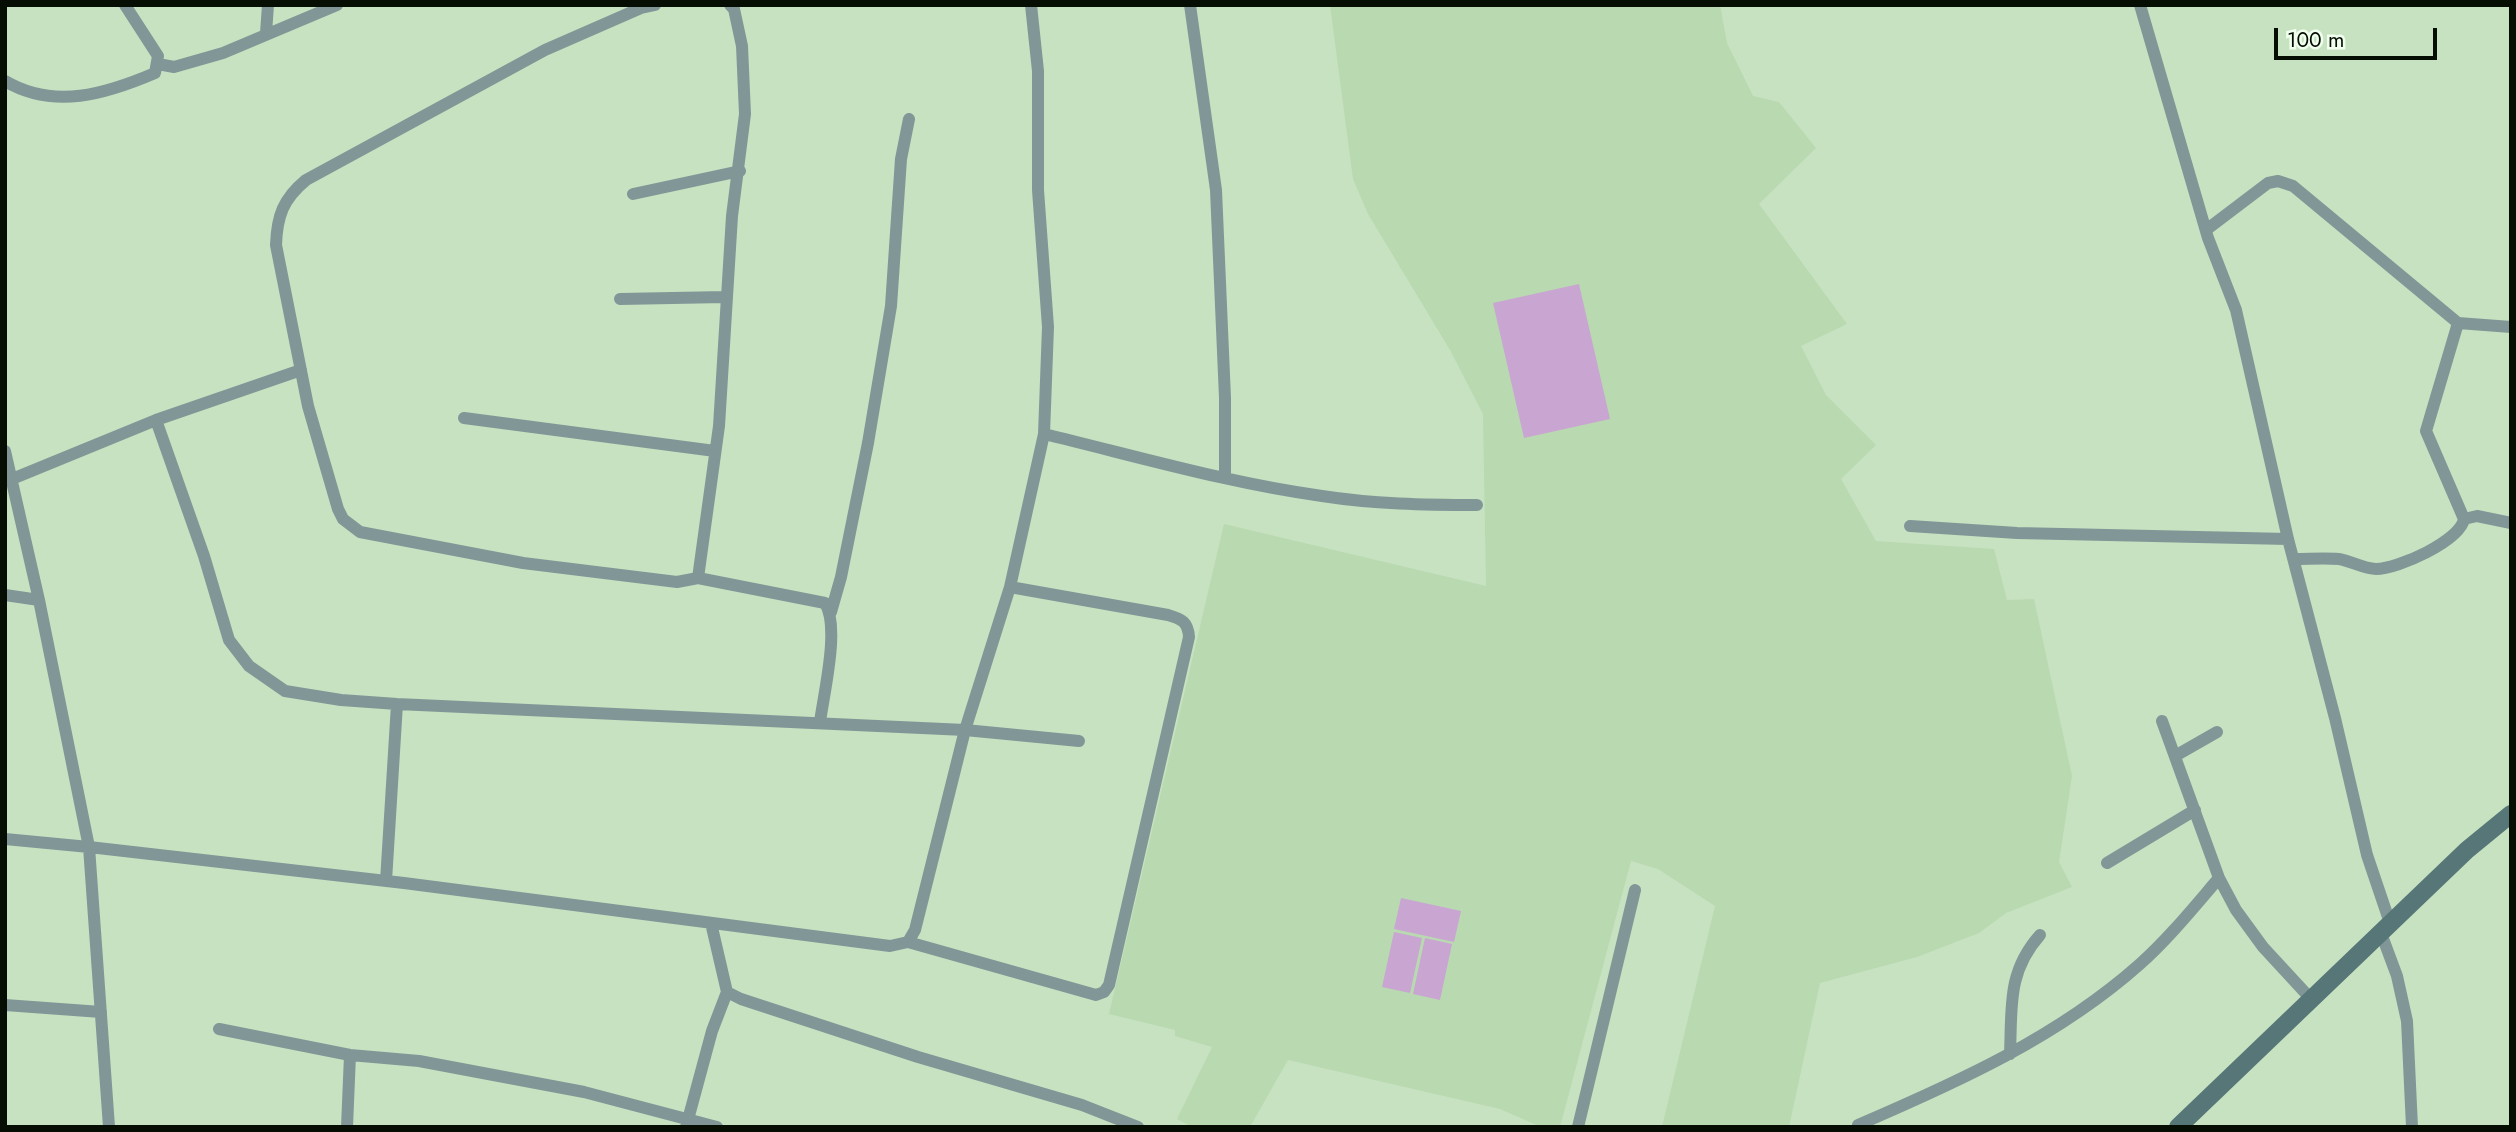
<!DOCTYPE html>
<html>
<head>
<meta charset="utf-8">
<style>
	body { margin:0 }
	#map { position:relative; width:2516px; height:1132px; overflow:hidden; background:#c7e2c1; font-family:Jost,sans-serif }
	canvas { display:block }
	.frame { position:absolute; inset:0; border:7px solid #060e04; pointer-events:none }
	.scale { position:absolute; left:2274px; top:28px; width:163px; height:32px; box-sizing:border-box; border:4px solid #060e04; border-top:0; padding-left:9px; font-size:21px; line-height:24px; white-space:nowrap; color:#060e04; -webkit-text-stroke:5px #f1ffee; paint-order:stroke }
</style>
</head>
<body>
<div id="map">
<canvas width="2516" height="1132"></canvas>
<div class="frame"></div>
<div class="scale">100 m</div>
</div>
<script>
const ctx = document.querySelector('canvas').getContext('2d');
ctx.lineJoin = 'round';
function fill(path, color) { ctx.fillStyle = color; ctx.fill(path, 'evenodd'); }
function stroke(path, color, width, dash) { ctx.strokeStyle = color; ctx.lineWidth = width; ctx.lineCap = dash ? 'butt' : 'round'; ctx.setLineDash(dash || []); ctx.stroke(path); }
fill(new Path2D(`
	M1330 5H1720L1727 43 1753 96 1779 102 1816 148 1759 204 1847 324 1801 346 1826 395 1876 445 1841 479 1876 541 1994 549 2007 600 2034 599 2072 776 2059 862 2072 887 2006 913 1979 933 1917 957 1820 983 1789 1127H1662L1715 906 1658 869 1631 861 1560 1127H1541L1500 1109 1288 1060 1250 1127H1192L1177 1119 1212 1047 1175 1036V1030L1109 1014 1224 524 1486 586 1483 414 1450 350 1368 214 1353 179Z`), '#b9d9b1');
fill(new Path2D(`
	M1579 284 1610 419 1524 438 1493 303Z
	M1401 898 1461 911 1454 942 1394 929Z
	M1394 932 1422 938 1410 993 1382 987Z
	M1425 938 1452 944 1440 1000 1413 994Z`), '#c9a5d2');
stroke(new Path2D(`
	M655 5 641 8 545 50 306 180C283 199 277 216 276 245L308 406 338 509 343 519 360 532 523 563 677 582 698 578 825 603C840 627 824 692 820 722
	M1190 5 1216 190 1225 398V477
	M2140 5 2208 238 2236 310 2288 539 2335 718 2367 855 2390 923
	M266 33 268 5
	M158 64 174 67 223 53 337 5
	M5 81C54 110 106 94 155 73L158 56 125 5
	M633 194 740 171
	M2206 230 2268 183 2278 181 2293 186 2458 323 2511 327
	M620 299 725 297
	M464 418 715 451
	M156 420 204 556 229 640 249 666 285 691 341 700 397 704 965 730 1010 587 1044 434 1048 327 1038 190V71L1031 5
	M1044 434C1136 456 1228 483 1322 496 1373 504 1425 505 1477 505
	M5 451 39 600 5 595
	M12 479 156 420 301 370
	M2464 519 2477 516 2511 523
	M1910 526 2017 533 2288 539
	M2294 559C2309 559 2324 558 2339 559 2351 561 2364 569 2376 569 2398 569 2460 541 2464 519L2426 431 2458 323
	M698 578 719 426 732 216 745 114 742 46 734 9 730 5
	M39 600 89 847 404 883 890 946 908 942 915 930 965 730 1079 741
	M831 612 841 577 868 443 891 306 901 159 909 119
	M2162 721 2219 878 2236 910 2263 947 2311 999
	M2175 756 2217 732
	M5 839 89 847 109 1127
	M2107 863 2195 810
	M386 881 397 704
	M711 923 727 992 741 999 918 1057 1082 1105 1138 1127
	M2381 933 2397 976 2407 1021 2412 1127
	M908 942 1096 995 1104 992 1109 985 1189 637C1188 622 1182 619 1168 615L1010 587
	M5 1005 101 1012
	M219 1029 350 1055 419 1061 584 1092 717 1127
	M2010 1054C2012 1007 2007 972 2040 935
	M1858 1125C1958 1082 2058 1037 2140 964 2169 938 2194 907 2219 878
	M347 1127 350 1055
	M686 1127 712 1031 727 992
	M1578 1127 1635 890`), '#819797', 12);
stroke(new Path2D(`
	M2178 1127 2467 850 2511 814`), '#577678', 18);
</script>
</body>
</html>
